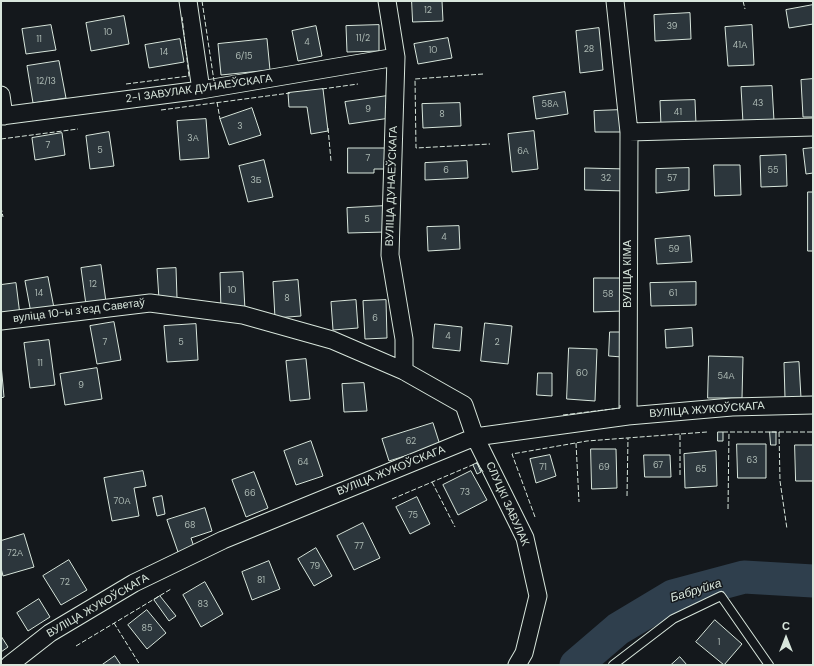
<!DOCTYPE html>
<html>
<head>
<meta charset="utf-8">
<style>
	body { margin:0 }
	#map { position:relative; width:814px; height:666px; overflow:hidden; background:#14181c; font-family:"DM Sans",sans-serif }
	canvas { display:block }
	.frame { position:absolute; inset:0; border:2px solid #d8e6dc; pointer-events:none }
	.north { position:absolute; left:766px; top:618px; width:40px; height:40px; -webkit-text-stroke:3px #14181c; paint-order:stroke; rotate:0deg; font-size:11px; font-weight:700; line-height:16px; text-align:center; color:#d8e6dc }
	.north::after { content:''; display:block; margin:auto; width:14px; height:18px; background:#d8e6dc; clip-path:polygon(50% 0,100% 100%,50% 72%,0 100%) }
</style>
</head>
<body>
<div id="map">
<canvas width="814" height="666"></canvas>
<div class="frame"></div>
<div class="north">С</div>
</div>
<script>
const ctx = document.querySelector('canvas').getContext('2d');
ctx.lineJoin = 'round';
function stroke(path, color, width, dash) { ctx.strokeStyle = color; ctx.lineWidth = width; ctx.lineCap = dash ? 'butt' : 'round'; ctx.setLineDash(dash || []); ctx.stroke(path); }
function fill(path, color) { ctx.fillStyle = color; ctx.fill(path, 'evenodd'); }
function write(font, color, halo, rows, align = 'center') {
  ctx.font = font + ' "DM Sans",sans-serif'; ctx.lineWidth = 3; ctx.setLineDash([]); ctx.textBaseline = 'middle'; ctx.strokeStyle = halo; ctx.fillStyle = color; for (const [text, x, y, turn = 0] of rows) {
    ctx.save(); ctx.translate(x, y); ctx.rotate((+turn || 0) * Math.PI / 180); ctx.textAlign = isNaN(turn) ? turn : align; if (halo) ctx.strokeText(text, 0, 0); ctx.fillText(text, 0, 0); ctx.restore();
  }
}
stroke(new Path2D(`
	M576 665 618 629 673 596 744 577 813 581`), '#2f3f4d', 33);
const building = new Path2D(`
	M412 1H442L443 21 413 22Z
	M813 5V24L789 28 786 10Z
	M690 13 691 39 655 41 654 15Z
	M124 16 129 44 91 51 86 23Z
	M51 25 56 50 26 54 22 29Z
	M379 25V51L347 52 346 26Z
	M752 25 754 65 728 66 725 27Z
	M316 26 322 56 298 61 292 31Z
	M599 28 603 70 580 73 576 31Z
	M448 38 452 58 418 64 414 44Z
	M180 39 184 62 149 68 145 45Z
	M267 39 270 70 221 75 218 44Z
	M59 61 66 98 33 103 27 66Z
	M813 79V117H803L801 80Z
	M772 86 774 121 743 123 741 87Z
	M323 89 328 131 311 134 307 107H289L288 93Z
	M565 92 568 114 536 119 533 97Z
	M387 96 390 118 349 124 345 102Z
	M695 100 696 124 661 126 660 101Z
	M460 103 461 126 423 128 422 104Z
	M252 108 261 135 229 145 220 119Z
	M621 110V132H595L594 111Z
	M206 119 209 158 180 160 177 121Z
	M534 131 538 169 512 172 508 134Z
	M109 132 114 166 90 169 86 136Z
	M62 133 65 155 35 160 32 138Z
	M348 148H387V169H374V173H348Z
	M813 148V173L806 174 803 149Z
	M786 155 787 186 761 187 760 156Z
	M264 160 273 197 248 202 239 166Z
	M467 161 468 178 425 180V163Z
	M714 165H740L741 195 715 196Z
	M585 168 627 169 626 191 585 190Z
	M689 168V190L656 193V169Z
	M808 192H813V251H808Z
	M385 206 386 232 348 233 347 208Z
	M459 226 460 249 428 251 427 227Z
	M690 236 692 262 657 264 655 239Z
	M101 265 106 302 86 305 81 268Z
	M176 268 177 298 159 299 157 269Z
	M243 272 245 310 221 311 220 273Z
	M48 277 54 308 31 313 25 281Z
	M594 278H623V311L594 312Z
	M298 280 301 316 275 318 273 282Z
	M696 282V305L651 306 650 283Z
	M16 283 20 315 1 318V285Z
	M356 300 358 328 333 330 331 302Z
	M386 300 387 338 365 339 363 301Z
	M114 322 121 360 97 364 90 326Z
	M485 323 512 326 508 364 481 361Z
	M196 324 198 360 167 362 164 326Z
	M435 324 462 327 460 351 433 348Z
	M692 328 693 346 666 348 665 330Z
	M610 332H622V357L609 356Z
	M49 340 55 385 30 388 24 343Z
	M569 348 597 349 595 401 567 399Z
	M709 356 743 357 742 398H708Z
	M306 359 310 399 290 401 286 361Z
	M799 362 801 398H785L784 363Z
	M1 364 4 397 1 398Z
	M97 368 102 399 65 405 60 374Z
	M538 373H552V396L537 395Z
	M364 383 367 411 344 412 342 384Z
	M433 423 440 445 389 461 382 439Z
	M718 432H723V441H718Z
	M770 432H776V445H771Z
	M311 441 323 476 296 485 284 451Z
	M737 444H766V478H738Z
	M795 445H813V481H796Z
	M591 449H616L617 488 592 489Z
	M716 451 717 486 685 488 684 454Z
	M550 455 556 476 536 483 530 459Z
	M644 455H670L671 477H645Z
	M477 463 481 472 477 474 473 465Z
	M143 471 146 486 134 488 139 516 112 521 104 478Z
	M471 471 487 500 458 515 443 485Z
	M254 472 268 508 246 517 232 480Z
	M162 496 165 514 157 516 153 498Z
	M417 497 430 524 410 534 396 507Z
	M205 508 212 531 191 538 194 547 178 552 167 520Z
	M363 523 380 558 354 570 337 536Z
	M24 534 34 567 3 576 1 568V541Z
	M316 548 332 576 314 586 298 559Z
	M69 560 87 590 61 605 43 576Z
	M269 561 280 589 252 600 242 572Z
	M205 582 223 614 201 627 183 595Z
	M160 596 176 616 169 621 154 600Z
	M39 599 50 617 28 631 17 613Z
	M147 610 166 633 147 649 128 625Z
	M715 620 742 644 724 665 696 642Z
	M1 636 8 647 1 652Z
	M115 656 121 665H102Z
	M680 657 687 665H671Z`);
fill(building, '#2c363c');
stroke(building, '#d8e6dc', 1);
const lane = new Path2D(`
	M613 665 673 619 721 596 769 665`);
const street = new Path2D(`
	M188 1 201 90
	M387 1 396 57 390 255 404 339V371
	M615 1 629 132 628 416
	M1 95 4 116
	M1 116 201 90 396 57
	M629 132 813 127
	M1 321 150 303 243 315 332 340 404 371 464 405 475 437 525 538 538 596 524 653 517 665
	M9 665 50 633 134 583 223 540 475 437 628 416 732 407 813 405`);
stroke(lane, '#d8e6dc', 10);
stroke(street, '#d8e6dc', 19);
stroke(lane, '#14181c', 8);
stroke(street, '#14181c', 17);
stroke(new Path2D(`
	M202 1 214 81 217 80
	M743 1 745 9
	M483 74 415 79 416 148 490 144
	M126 84 189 76 182 17
	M322 89 358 84
	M217 102 220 119
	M161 110 290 93
	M328 128 331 161
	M1 139 78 129
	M1 207 3 217
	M563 415 620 408V405
	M723 432H813
	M779 432 780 481 787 529
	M576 443 579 502
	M680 475V434L707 432
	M432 482 455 527
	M627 496 628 438
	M392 499 477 463 484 473
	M728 509 729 432
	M535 517 512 454 587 441 680 434
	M114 623 140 665
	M76 646 171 589`), '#d8e6dc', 1, [5, 2]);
write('9px', '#adbab4', null, [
	["12",428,11],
	["39",672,27],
	["10",108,33],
	["11/2",363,39],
	["11",39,40],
	["4",307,43],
	["41А",740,46],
	["28",589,50],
	["10",433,51],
	["14",164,53],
	["6/15",244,57],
	["12/13",46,82],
	["43",758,104],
	["58А",550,105],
	["9",368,110],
	["41",678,113],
	["8",442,115],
	["3",240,127],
	["3А",193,139],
	["7",48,146],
	["5",100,151],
	["6А",523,152],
	["7",368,159],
	["6",446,171],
	["55",773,171],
	["32",606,179],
	["57",672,179],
	["3Б",256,181],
	["5",367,220],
	["4",444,238],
	["59",674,250],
	["12",93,285],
	["10",232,291],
	["14",39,294],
	["61",673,294],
	["58",608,295],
	["8",287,299],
	["6",375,319],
	["4",448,337],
	["7",105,343],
	["5",181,343],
	["2",497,343],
	["11",40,364],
	["60",582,374],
	["54А",726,377],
	["9",81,386],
	["62",411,442],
	["63",752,461],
	["64",303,463],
	["67",658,466],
	["71",543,468],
	["69",604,468],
	["65",701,470],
	["73",465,493],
	["66",250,494],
	["70А",122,502],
	["75",413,516],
	["68",190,526],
	["77",359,547],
	["72А",15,554],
	["79",315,567],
	["81",261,581],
	["72",65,583],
	["83",203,605],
	["85",147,629],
	["1",719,643]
]);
write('11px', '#d8e6dc', '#14181c', [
	["2-І ЗАВУЛАК ДУНАЕЎСКАГА",199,89,-8],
	["ВУЛІЦА ДУНАЕЎСКАГА",392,186,-88],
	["ВУЛІЦА КІМА",628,274,-90],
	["вуліца 10-ы зʼезд Саветаў",79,311,-7],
	["ВУЛІЦА ЖУКОЎСКАГА",707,410,-4],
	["ВУЛІЦА ЖУКОЎСКАГА",391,471,-22],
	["СЛУЦКІ ЗАВУЛАК",507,504,66],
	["ВУЛІЦА ЖУКОЎСКАГА",98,606,-30]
]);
write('italic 12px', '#d8e6dc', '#14181c', [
	["Бабруйка",696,591,-17]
]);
</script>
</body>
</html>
